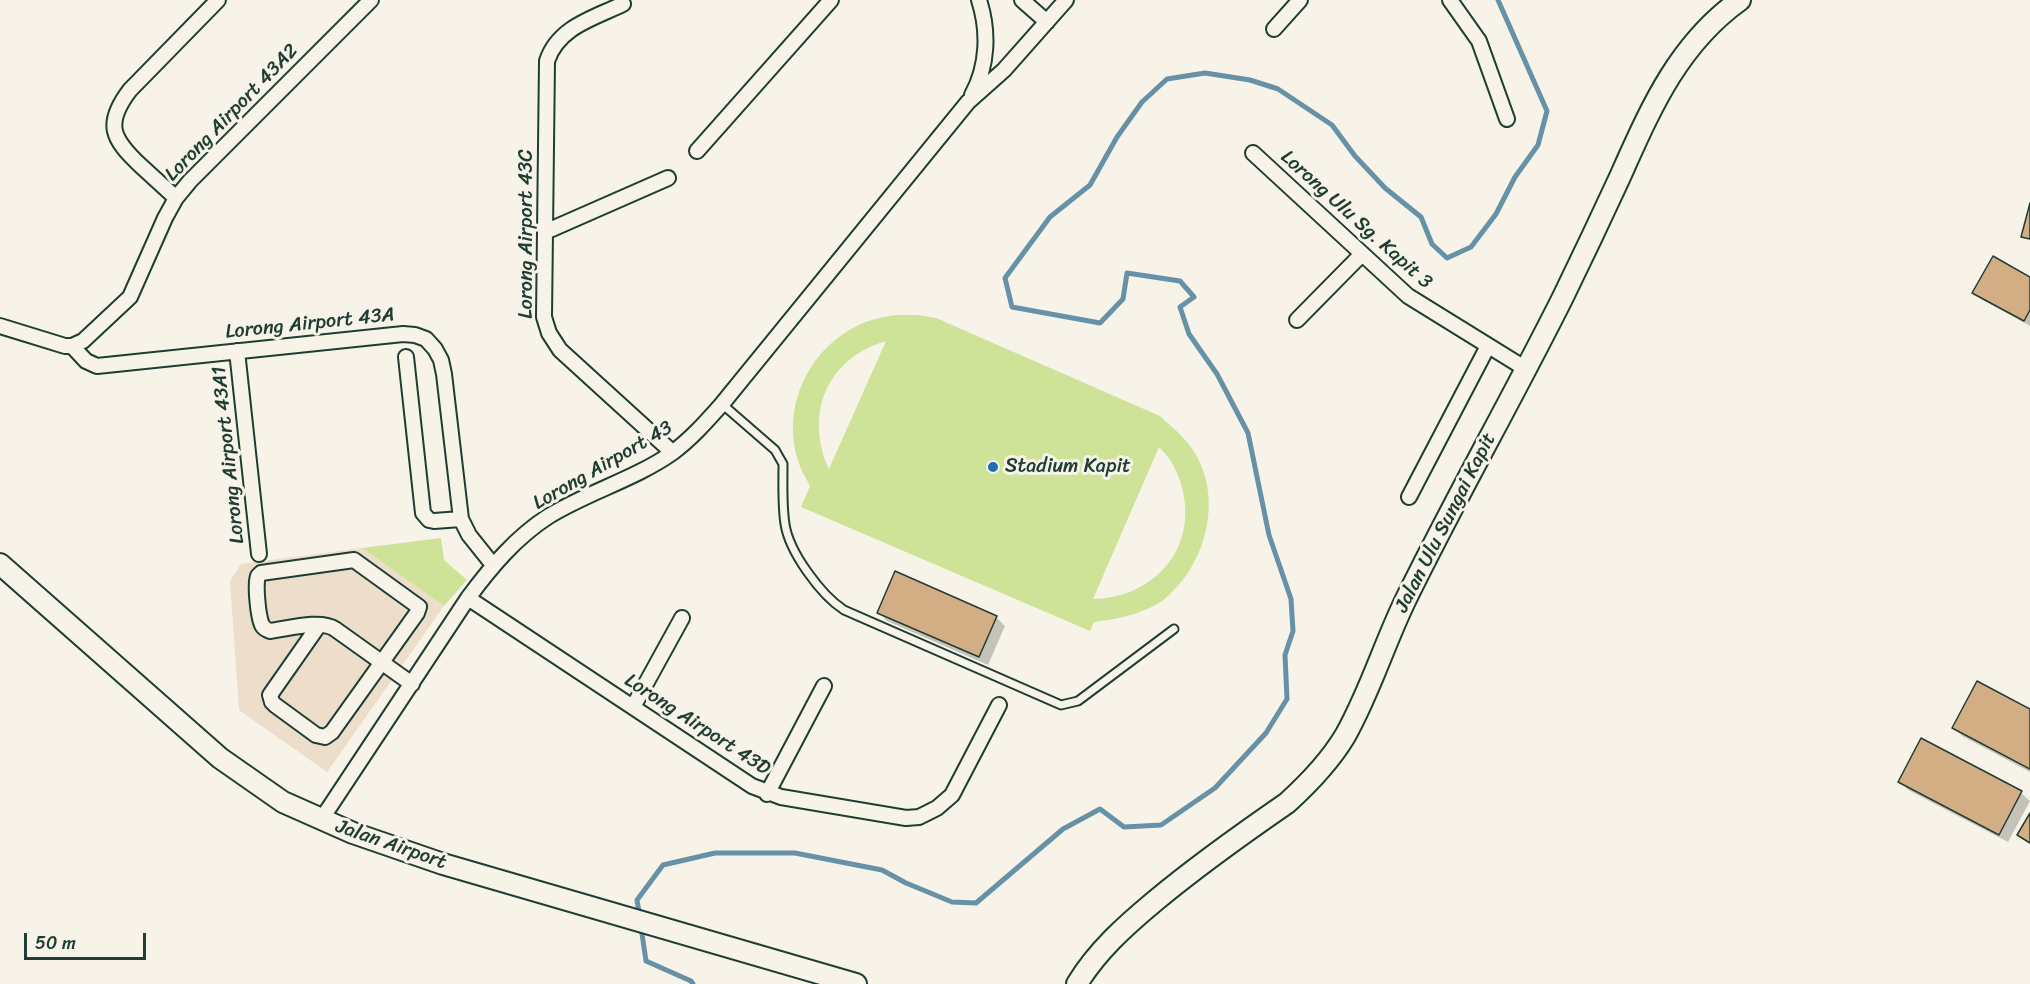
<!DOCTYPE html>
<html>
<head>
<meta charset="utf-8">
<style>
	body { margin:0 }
	#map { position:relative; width:2030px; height:984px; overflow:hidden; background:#f7f3e8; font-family:Sriracha,sans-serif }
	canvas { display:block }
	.scale { position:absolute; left:24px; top:933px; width:122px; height:27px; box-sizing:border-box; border:3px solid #1f3d34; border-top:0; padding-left:8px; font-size:18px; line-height:21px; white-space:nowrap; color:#1f3d34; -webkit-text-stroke:4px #f7f3e8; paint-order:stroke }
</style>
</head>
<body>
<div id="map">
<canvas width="2030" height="984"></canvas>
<div class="scale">50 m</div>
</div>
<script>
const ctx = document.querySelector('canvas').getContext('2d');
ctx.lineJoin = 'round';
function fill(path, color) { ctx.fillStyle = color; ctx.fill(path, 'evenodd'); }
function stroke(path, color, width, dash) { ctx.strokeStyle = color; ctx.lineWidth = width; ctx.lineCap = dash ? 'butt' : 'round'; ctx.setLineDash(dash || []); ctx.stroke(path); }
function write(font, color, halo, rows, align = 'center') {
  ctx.font = font + ' Sriracha,sans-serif'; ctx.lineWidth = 6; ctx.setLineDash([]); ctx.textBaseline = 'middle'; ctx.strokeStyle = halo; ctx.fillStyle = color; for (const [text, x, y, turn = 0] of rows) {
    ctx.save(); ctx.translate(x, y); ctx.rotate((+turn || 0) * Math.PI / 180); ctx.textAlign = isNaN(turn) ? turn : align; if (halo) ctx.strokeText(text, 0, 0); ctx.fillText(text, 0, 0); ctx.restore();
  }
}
fill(new Path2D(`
	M362 548 444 606 327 772 239 710 230 581 241 564Z`), '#ecdeca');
fill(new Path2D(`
	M897 315H917L936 318 1160 416C1168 424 1179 432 1186 441 1224 484 1211 554 1173 591 1169 595 1164 600 1159 603 1138 615 1118 619 1094 622L1090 631 801 507 810 486C807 479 802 473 800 466 780 413 805 354 853 328 866 320 882 317 897 315ZM886 341 829 469C804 414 827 358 886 341ZM1159 447C1175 462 1183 483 1185 505 1189 560 1146 598 1093 599Z
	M441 538 444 560 467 580 444 606 362 548Z`), '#cee398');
fill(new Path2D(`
	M2030 279V326L1981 299 1974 292Z
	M879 612 996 617 1005 626 988 665 887 621Z
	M2030 711V772L1962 736 1954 727Z
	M1921 740 2021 793 2030 801 2008 842 1908 790 1900 781Z`), '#0003');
stroke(new Path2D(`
	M640 918 637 900 663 865 715 853H795L882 870 906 883 952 902 976 903 1063 829 1100 809 1124 827 1161 825 1215 788 1266 733 1287 699 1285 655 1293 631 1291 599 1269 535 1248 433 1217 374 1189 334 1180 307 1194 297 1180 281 1127 273 1123 299 1100 323 1012 307 1005 278 1050 217 1090 185 1117 137 1142 102 1167 79 1205 73 1250 80 1278 89 1332 125 1355 156 1385 188 1421 217 1432 244 1447 258 1471 247 1496 214 1515 177 1538 145 1547 111 1498 0
	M641 927 646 961 691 981 693 984`), '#6791a7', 5);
const building = new Path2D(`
	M2030 203V239L2021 237Z
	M1993 256 2030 277V310L2024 321 1972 293Z
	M895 571 997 616 979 657 877 613Z
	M1977 681 2030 709V769L1952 728Z
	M1921 738 2022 791 1999 835 1898 782Z
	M2030 813V843L2017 835Z`);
fill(building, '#d3ae85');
stroke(building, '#1f3d34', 1.5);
const service = new Path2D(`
	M722 404 775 450 783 464C783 484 782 505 785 524 789 552 821 595 844 610L1061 705 1078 701 1174 629`);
const minor = new Path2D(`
	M1022 0 1047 22
	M1450 0 1479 41 1507 119
	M623 4C594 18 558 27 547 61L544 317 549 333 560 350 672 452
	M1274 29 1300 0
	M972 95C988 66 989 31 979 0
	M697 151 831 0
	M1253 153 1408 296 1526 369
	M176 198C165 188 153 177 141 166 112 139 104 124 130 90L218 0
	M545 232 668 178
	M1297 320 1362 254
	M0 326 65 346H72L83 341 130 297 165 218 176 198 190 181 371 0
	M72 346 86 361 97 366 403 334 415 335 426 339 435 349 441 360 444 374 461 519 469 535 493 565
	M237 351 259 554
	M406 357 423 513 429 520 434 521 461 519
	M1409 497 1488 346
	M468 598 752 786 781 797 906 818 919 817 937 808 952 795 999 705
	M319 625 270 695 272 702 275 705 316 735 325 737 332 732 417 613 419 607 354 560 261 573 258 576C255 585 258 616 262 625 264 629 266 629 270 631 287 629 320 619 335 629L412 684
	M633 707 682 618
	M767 794 824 686
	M321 820 468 598C491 567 516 537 549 516 588 492 635 479 672 453 691 439 706 422 722 404L968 102 1004 70 1066 0`);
const secondary = new Path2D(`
	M0 564 220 758 283 802 353 833 443 864 856 984
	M1077 984C1097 951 1125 926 1155 901 1197 866 1242 834 1287 803 1309 783 1330 761 1345 736 1370 692 1384 644 1406 599 1456 497 1512 399 1563 297 1582 258 1601 218 1619 179 1650 110 1677 45 1740 0`);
stroke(service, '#1f3d34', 11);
stroke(minor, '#1f3d34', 18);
stroke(secondary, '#1f3d34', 24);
stroke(service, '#f7f3e8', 7);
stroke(minor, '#f7f3e8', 14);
stroke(secondary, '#f7f3e8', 20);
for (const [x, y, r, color] of [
	[993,467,6,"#1f6fb2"]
]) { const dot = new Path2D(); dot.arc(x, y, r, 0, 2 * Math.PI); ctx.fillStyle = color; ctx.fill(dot); stroke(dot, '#f7f3e8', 2); }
write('20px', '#1f3d34', '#f7f3e8', [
	["Lorong Airport 43A2",232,113,-46],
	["Lorong Ulu Sg. Kapit 3",1356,220,42],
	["Lorong Airport 43C",527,234,-90],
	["Lorong Airport 43A",310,324,-6],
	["Lorong Airport 43A1",229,455,-96],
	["Lorong Airport 43",603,466,-30],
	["Jalan Ulu Sungai Kapit",1446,523,-63],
	["Lorong Airport 43D",697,725,33],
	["Jalan Airport",391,845,19]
]);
write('20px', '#1f3d34', '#f7f3e8', [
	["Stadium Kapit",1005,467]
], 'left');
</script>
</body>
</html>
